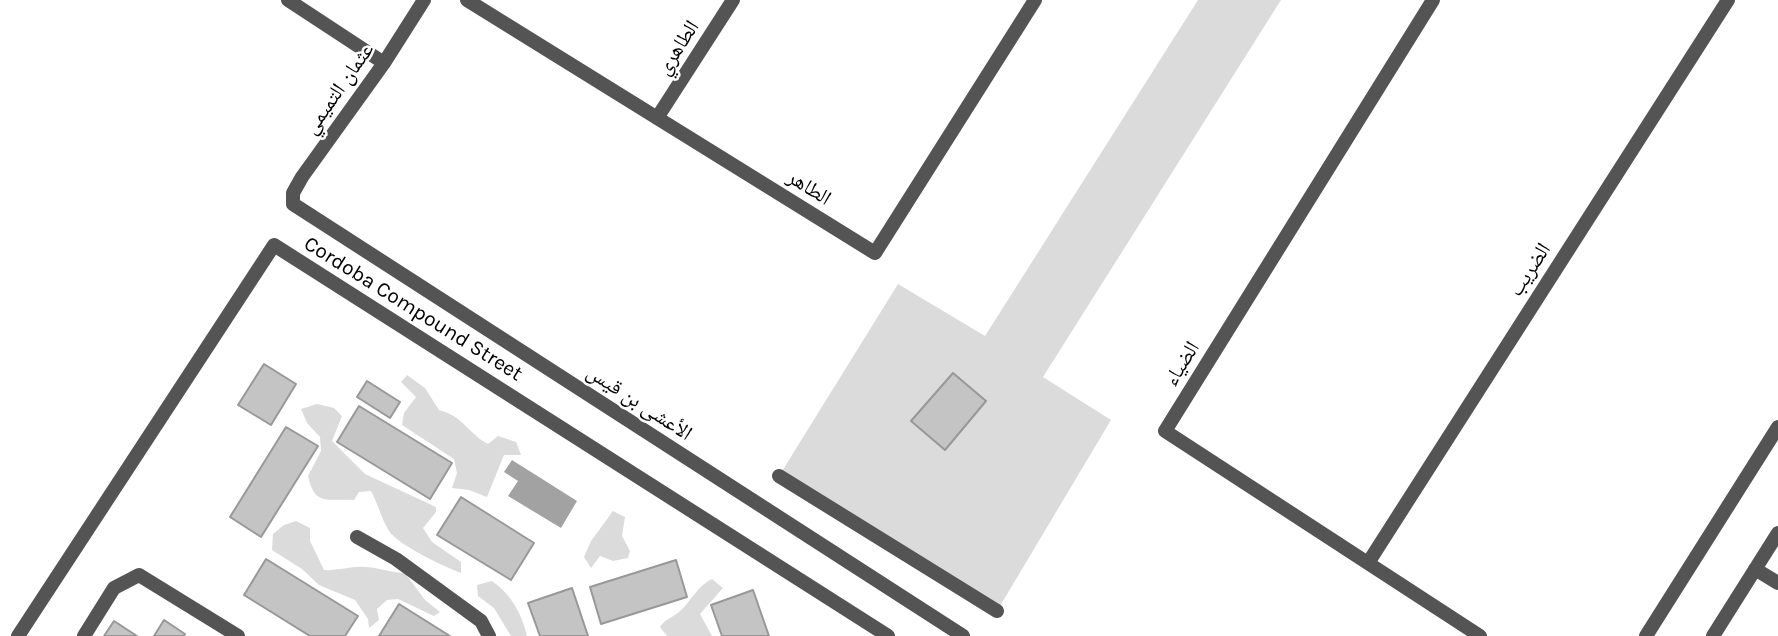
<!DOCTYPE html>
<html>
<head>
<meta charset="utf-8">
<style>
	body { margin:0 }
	canvas { display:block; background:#fff }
</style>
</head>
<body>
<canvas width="1778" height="636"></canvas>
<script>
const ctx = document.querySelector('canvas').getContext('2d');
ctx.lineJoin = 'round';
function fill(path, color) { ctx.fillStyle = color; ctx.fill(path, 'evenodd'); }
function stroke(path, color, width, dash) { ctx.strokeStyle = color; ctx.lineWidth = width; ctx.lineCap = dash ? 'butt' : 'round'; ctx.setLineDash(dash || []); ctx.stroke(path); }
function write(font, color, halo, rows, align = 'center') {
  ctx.font = font + ' Karla,"Noto Naskh Arabic",sans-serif'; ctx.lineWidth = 5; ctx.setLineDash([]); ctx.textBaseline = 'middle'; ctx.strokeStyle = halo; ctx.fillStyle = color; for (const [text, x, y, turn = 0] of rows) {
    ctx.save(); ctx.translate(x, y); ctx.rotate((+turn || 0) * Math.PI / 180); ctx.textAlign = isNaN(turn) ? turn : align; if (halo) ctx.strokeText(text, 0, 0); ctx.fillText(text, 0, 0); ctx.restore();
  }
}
fill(new Path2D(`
	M1198 0H1281L1043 377 1111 420 997 611 779 476 898 284 985 336Z
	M407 375 425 388 439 410C465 417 466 432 488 444L498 436 516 442 521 455H504L487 497 469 490 452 488 457 473 454 459 402 425 404 413 416 397 401 382Z
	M317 404 334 408 342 416 332 441 365 474 436 507V512L423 528 432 542 461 562V573C445 567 398 545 389 531 382 520 378 504 371 491L359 492 354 500C327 498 315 507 308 476L321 451 320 437 307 423 301 409Z
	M613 511 625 517 622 536 630 551 628 558 613 561 600 556 591 568 584 557 591 541Z
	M296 521 310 528V541L324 570C338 571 351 566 365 567 378 567 390 573 405 573L425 600 440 612 434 616 398 599 387 600 377 609 379 620 369 628 368 619 355 600 319 585 302 569 272 550 273 534 284 525Z
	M712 579 723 588 700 614 712 636H667L660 627C665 619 672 618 679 612 692 601 696 587 712 579Z
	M492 581C511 594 522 614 527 636H511L494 608 478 596 477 585Z`), '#dbdbdb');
fill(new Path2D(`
	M512 460 577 501 561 528 508 496 518 481 504 472Z`), '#a2a2a2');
const building = new Path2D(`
	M264 364 296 384 271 425 238 405Z
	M953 373 986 401 945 450 911 421Z
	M367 381 400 402 390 418 357 397Z
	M359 406 452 463 430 499 337 442Z
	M286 427 318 446 261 537 230 517Z
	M461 497 534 543 511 580 437 535Z
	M266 559 358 616 345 636H310L244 595Z
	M676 560 687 597 601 624 590 587Z
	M572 588 588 636H540L528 603Z
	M753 590 769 636H722L711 605Z
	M399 604 450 636H379Z
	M164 620 185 634 184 636H154Z
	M114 621 137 636H104Z`);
fill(building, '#c4c4c4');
stroke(building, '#989898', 2);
stroke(new Path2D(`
	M357 537 396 559 481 621 489 636
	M18 636 274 245 888 636
	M84 636 114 588 139 575 238 636`), '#545454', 14);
stroke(new Path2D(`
	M288 0 384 63
	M424 0 384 63 302 177 293 193V204L963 636
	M467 0 875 253 1035 0
	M1433 0 1165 431 1480 636
	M657 118 733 0
	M779 476 997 611
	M1368 563 1728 0
	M1755 569 1778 583
	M1646 636 1778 427
	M1713 636 1778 533`), '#545454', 14);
write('21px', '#000', '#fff', [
	["الطاهري",678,48,-57],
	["عثمان التميمي",339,89,-55],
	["الطاهر",809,188,32],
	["الضريب",1530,270,-57],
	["Cordoba Compound Street",413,309,32],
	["الضياء",1182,364,-58],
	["الأعشى بن قيس",639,403,33]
]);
</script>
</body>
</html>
